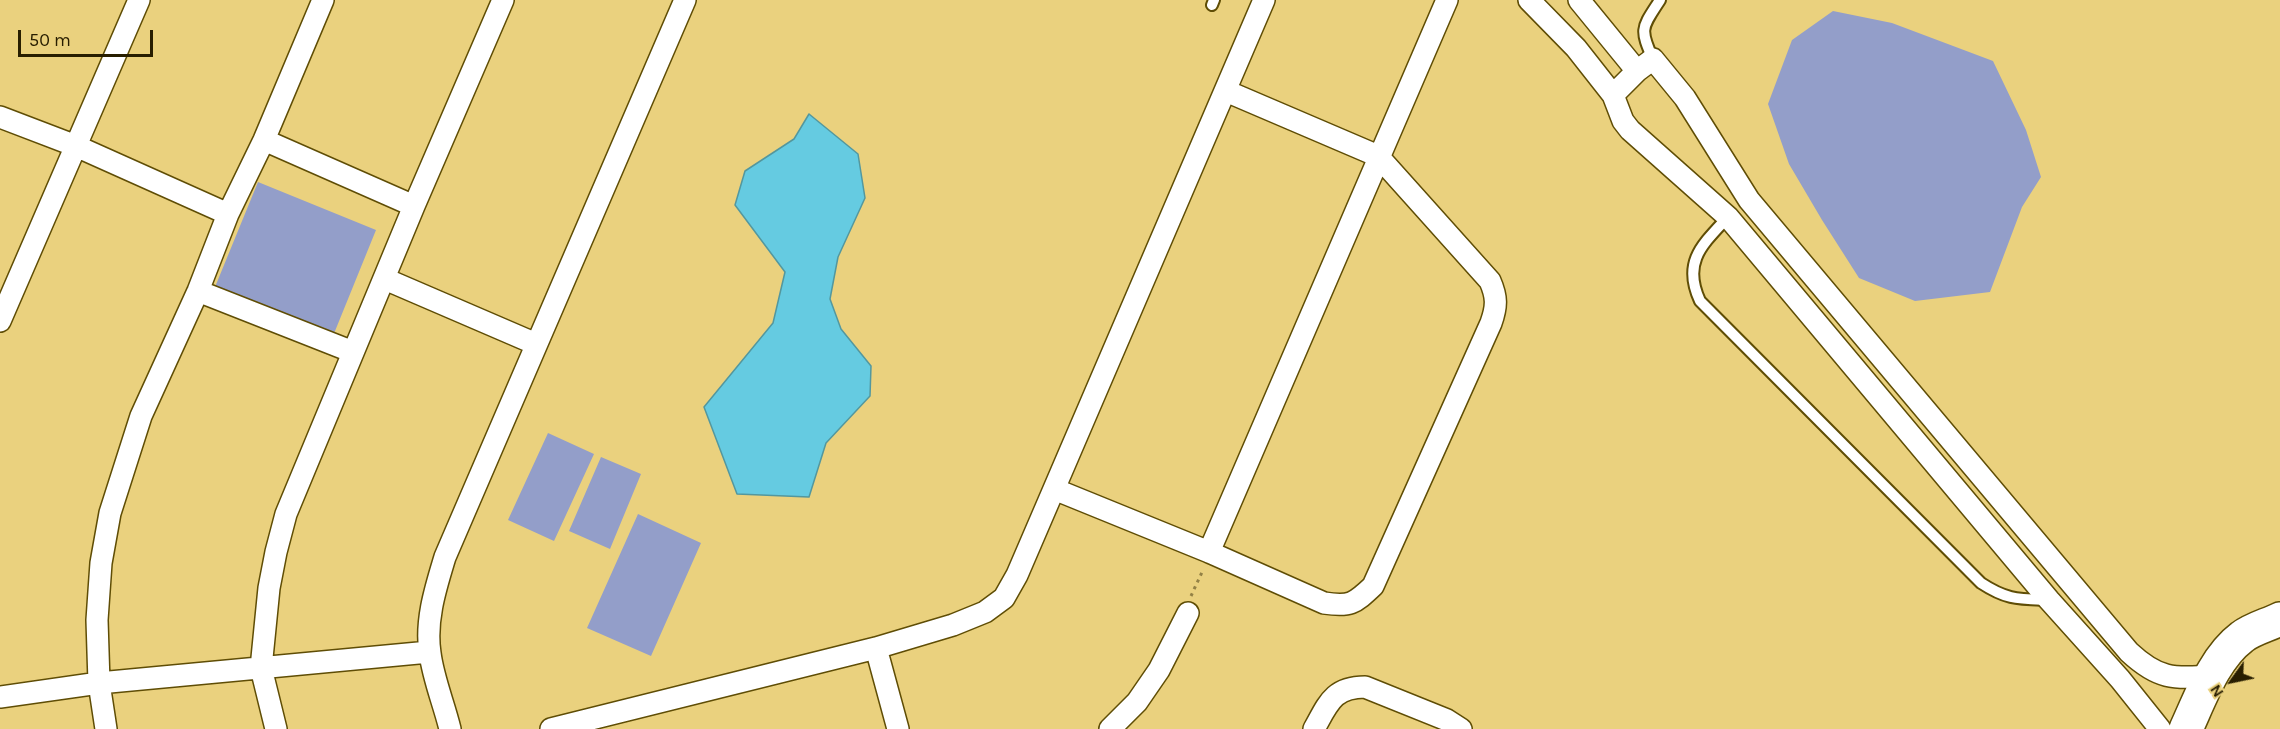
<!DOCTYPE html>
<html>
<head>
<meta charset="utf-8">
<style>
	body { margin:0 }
	#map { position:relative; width:2280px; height:729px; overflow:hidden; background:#ead17e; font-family:Karla,sans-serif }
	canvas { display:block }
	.north { position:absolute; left:2202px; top:651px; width:60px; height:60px; -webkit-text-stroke:4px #ead17e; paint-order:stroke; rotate:237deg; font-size:16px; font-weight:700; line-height:24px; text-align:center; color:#281e00 }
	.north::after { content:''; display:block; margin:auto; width:21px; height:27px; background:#281e00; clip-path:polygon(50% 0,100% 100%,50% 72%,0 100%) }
	.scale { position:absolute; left:18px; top:30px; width:135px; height:27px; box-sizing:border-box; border:3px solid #281e00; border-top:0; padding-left:8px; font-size:18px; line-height:21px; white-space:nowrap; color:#281e00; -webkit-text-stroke:4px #ead17e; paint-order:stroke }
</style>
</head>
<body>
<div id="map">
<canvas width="2280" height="729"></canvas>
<div class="north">N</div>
<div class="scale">50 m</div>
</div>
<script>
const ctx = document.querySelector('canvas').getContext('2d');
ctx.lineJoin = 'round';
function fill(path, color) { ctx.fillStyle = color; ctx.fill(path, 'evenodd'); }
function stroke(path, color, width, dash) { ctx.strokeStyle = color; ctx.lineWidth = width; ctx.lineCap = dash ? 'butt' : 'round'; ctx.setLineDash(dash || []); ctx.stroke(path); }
fill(new Path2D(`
	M1833 11 1892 23 1993 61 2026 130 2041 177 2022 207 1990 292 1915 301 1859 278 1822 220 1789 164 1768 104 1792 40Z
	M258 182 376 230 333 336 215 287Z
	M548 433 594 454 554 541 508 520Z
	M601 457 641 474 610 549 569 531Z
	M638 514 701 543 651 656 587 628Z`), '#939ec9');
const water = new Path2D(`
	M809 114 858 154 865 198 838 257 830 299 841 329 871 366 870 396 826 443 809 497 737 494 704 407 773 323 785 272 735 205 745 171 794 139Z`);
fill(water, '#65cbe1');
stroke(water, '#53979e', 1.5);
const lane = new Path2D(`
	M1212 5 1214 0
	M1653 59C1639 28 1642 28 1660 0
	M1728 217C1702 245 1682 262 1700 301L1981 583C2007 600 2018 599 2048 600`);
const street = new Path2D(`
	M1529 0 1576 48 1613 95 1623 121 1630 130 1728 217 2049 600 2120 679 2160 729
	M1579 0 1637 71
	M1613 95 1637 71 1653 59 1685 98 1749 200 2129 652C2158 679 2173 679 2211 676
	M0 117 76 146 228 214
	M264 140 414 206
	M385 279 536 344
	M198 291 353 352
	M0 321 139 0
	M1054 489 1209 552 1324 603C1350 607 1354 604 1373 586L1491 323C1497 306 1497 297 1490 281L1378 156 1226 91
	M1209 552 1447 0
	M876 648 898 729
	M0 697 99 683 429 652
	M106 729 99 683 97 620 101 563 110 513 141 416 198 291 228 214 264 140 323 0
	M276 729 261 668 269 588 276 552 286 514 414 206 503 0
	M450 729C444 704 433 678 430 653 425 620 436 587 445 557L685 0
	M551 729 876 648 953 625 985 612 1004 598 1017 575 1054 489 1264 0
	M1110 729 1137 702 1159 670 1188 613
	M1314 729C1328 704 1333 687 1365 687L1447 720 1461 729`);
const primary = new Path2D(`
	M2186 729C2200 699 2214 658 2242 637 2252 629 2268 625 2280 619`);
stroke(lane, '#5f4d05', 14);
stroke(street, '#5f4d05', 24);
stroke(primary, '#5f4d05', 36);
stroke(new Path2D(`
	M1191 596 1203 570`), '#938145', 3, [3, 4.5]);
stroke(lane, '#fff', 10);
stroke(street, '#fff', 21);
stroke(primary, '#fff', 33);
</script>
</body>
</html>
